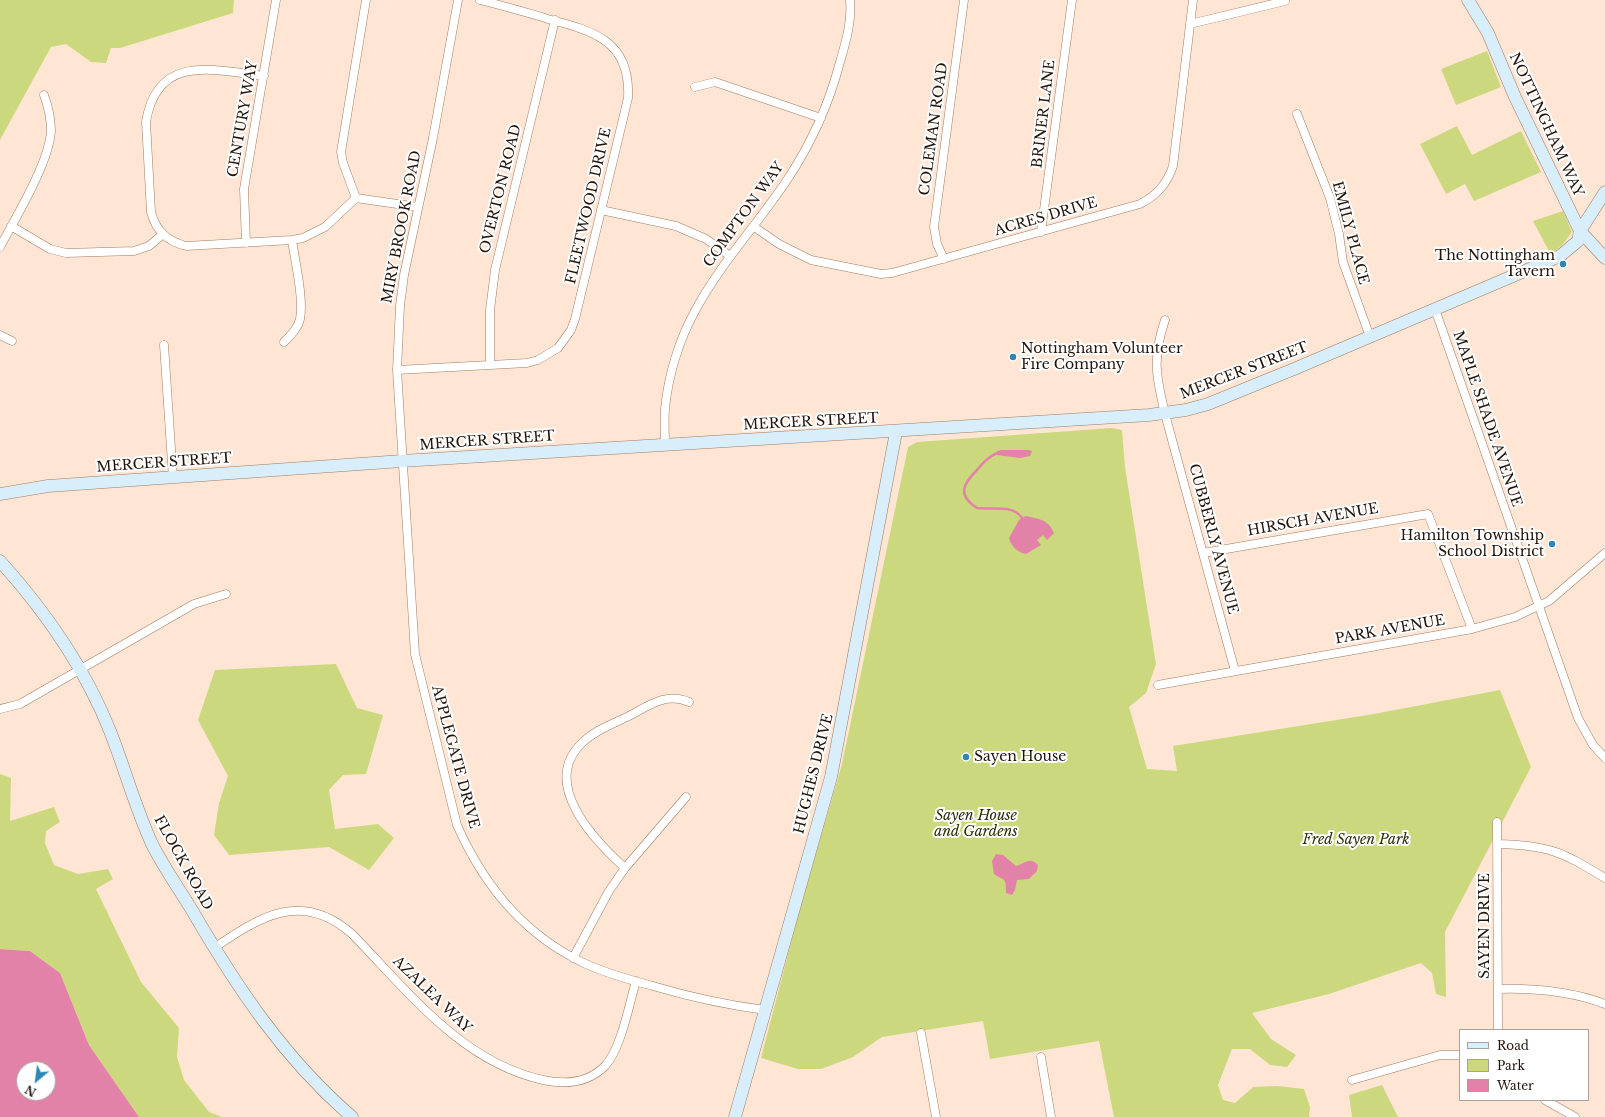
<!DOCTYPE html>
<html>
<head>
<meta charset="utf-8">
<style>
	body { margin:0 }
	#map { position:relative; width:1605px; height:1117px; overflow:hidden; background:#ffe5d4; font-family:"Libre Baskerville",serif }
	canvas { display:block }
	.legend { position:absolute; left:1459px; top:1029px; width:130px; height:72px; box-sizing:border-box; background:#fff; border:1px solid #a7a19d; margin:0; padding:5px 7px; list-style:none; font-size:12px; color:#22140a }
	.legend li { display:flex; align-items:center; gap:8px; height:20px }
	.legend b { width:20px; border:1px solid #a7a19d }
	.north { position:absolute; left:16px; top:1061px; width:40px; height:40px; box-sizing:border-box; background:#fff; border:1px solid #a7a19d; border-radius:50%; rotate:209deg; font-size:11px; font-weight:700; line-height:16px; text-align:center; color:#22140a }
	.north::after { content:''; display:block; margin:auto; width:14px; height:18px; background:#2c87b4; clip-path:polygon(50% 0,100% 100%,50% 72%,0 100%) }
</style>
</head>
<body>
<div id="map">
<canvas width="1605" height="1117"></canvas>
<ul class="legend">
<li><b style="height:5px;background:#d8eefb"></b>Road</li>
<li><b style="height:11px;background:#ccd87d"></b>Park</li>
<li><b style="height:11px;background:#e382a9"></b>Water</li>
</ul>
<div class="north">N</div>
</div>
<script>
const ctx = document.querySelector('canvas').getContext('2d');
ctx.lineJoin = 'round';
function fill(path, color) { ctx.fillStyle = color; ctx.fill(path, 'evenodd'); }
function stroke(path, color, width, dash) { ctx.strokeStyle = color; ctx.lineWidth = width; ctx.lineCap = dash ? 'butt' : 'round'; ctx.setLineDash(dash || []); ctx.stroke(path); }
function write(font, color, halo, rows, align = 'center') {
  ctx.font = font + ' "Libre Baskerville",serif'; ctx.lineWidth = 4; ctx.setLineDash([]); ctx.textBaseline = 'middle'; ctx.strokeStyle = halo; ctx.fillStyle = color; for (const [text, x, y, turn = 0] of rows) {
    ctx.save(); ctx.translate(x, y); ctx.rotate((+turn || 0) * Math.PI / 180); ctx.textAlign = isNaN(turn) ? turn : align; if (halo) ctx.strokeText(text, 0, 0); ctx.fillText(text, 0, 0); ctx.restore();
  }
}
fill(new Path2D(`
	M0 0H234L233 13 120 48H111L106 63 91 62 66 44 51 47 0 140Z
	M1487 51 1501 87 1456 105 1441 69Z
	M1457 126 1472 155 1521 131 1541 172 1474 201 1465 184 1446 194 1420 144Z
	M1563 211 1572 232 1563 244 1551 255 1533 221Z
	M1112 428 1122 430 1125 467 1156 664 1146 693 1129 707 1147 769 1177 771 1173 746 1374 714 1500 690 1531 767 1445 932 1446 997 1436 994 1432 973 1421 963 1329 994 1252 1013 1271 1039 1296 1055 1287 1067 1270 1065 1250 1049H1232L1218 1085 1223 1100 1235 1103 1253 1087 1277 1086 1304 1089 1310 1107 1309 1117H1114L1099 1041 990 1059 983 1021 882 1037 853 1057 821 1069H798L761 1058 799 912 842 764 908 447 917 442Z
	M336 664 357 708 383 715 366 774 343 775 329 790 335 829 378 824 394 838 369 870 329 847 229 855 214 835 219 803 228 776 198 720 215 670Z
	M0 774 11 778 10 821 54 807 60 822 46 831 45 843 54 865 78 874 108 869 113 879 96 889 141 982 179 1028 177 1057 184 1080 209 1112 222 1117H139L89 1045 60 973 30 951 0 949Z
	M1382 1085 1398 1117H1352L1349 1095Z`), '#ccd87d');
fill(new Path2D(`
	M1001 450H1029L1032 451 1030 456 1020 458 997 455V451Z
	M1026 516C1039 519 1048 519 1054 533L1047 540 1043 535 1037 540 1041 545 1026 554C1018 553 1011 546 1009 538L1019 520Z
	M996 854 1003 855 1016 866C1025 864 1029 856 1038 865L1037 871 1029 879 1017 880 1015 890 1012 895 1006 893C1006 876 1005 882 994 874L992 861Z
	M0 949 30 951 60 973 89 1045 139 1117H0ZM24 1069H48V1093H24Z`), '#e382a9');
stroke(new Path2D(`
	M997 453C988 457 983 463 977 470 963 484 957 495 977 508 991 510 1013 504 1022 518`), '#e382a9', 2.5);
const street = new Path2D(`
	M458 0 433 138 404 275 400 306 397 370 415 654 457 825C484 886 525 936 586 964 608 974 630 980 653 986 690 997 727 1005 765 1010
	M1190 24 1285 1
	M264 76C214 70 157 53 146 122L151 212C156 231 167 241 186 246L292 240 303 238 325 227 356 198 418 207
	M695 87 715 82 821 118
	M1297 114 1330 198 1339 234 1343 262 1370 337
	M356 198 343 163 341 152 366 0
	M601 210 676 226 706 239 730 256
	M11 226 50 249 66 253 134 251 149 246 163 234
	M753 226 779 244 811 260 881 274 892 273 1140 204C1157 195 1167 184 1173 166L1193 0
	M1041 232 1072 0
	M246 243 244 189 276 0
	M0 247C16 217 49 163 51 131 51 118 48 106 44 95
	M944 259 937 244 934 227 964 0
	M1435 309 1578 718 1593 745 1605 758
	M1165 320C1152 358 1156 376 1165 414L1235 671
	M0 335 12 341
	M284 342C291 335 298 328 300 319 304 299 295 261 292 240
	M164 345 173 478
	M490 365V310L495 270 555 20
	M397 370 527 363 538 360 558 348 571 330 575 319 628 98C631 41 594 31 548 19 526 12 503 6 480 0
	M665 445C665 433 664 421 665 409 668 376 679 340 695 311 720 264 757 225 787 180 811 144 829 104 840 62 846 41 852 22 850 0
	M1203 553 1428 514 1472 629
	M1158 685 1472 629 1515 617 1549 601 1605 553
	M0 709 20 704 194 604 226 594
	M1497 822 1498 1030
	M1497 844C1549 845 1562 852 1605 878
	M625 868C594 840 538 782 584 741 596 730 614 723 629 716 648 706 666 692 689 702
	M214 948C261 916 302 890 352 934 408 991 461 1062 543 1080 566 1085 588 1083 605 1066 621 1049 629 1005 636 981
	M573 958 609 891 625 868 686 797
	M1498 989C1535 988 1570 991 1605 1004
	M921 1033 936 1117
	M1041 1057 1051 1117
	M1352 1080 1440 1055H1460
	M1545 1100 1575 1117`);
const secondary = new Path2D(`
	M1468 0 1488 33 1515 97 1580 231 1605 258
	M0 494 48 486 402 461 1149 415 1186 410 1208 404 1294 369 1560 256 1578 241 1580 231 1605 192
	M0 561C46 612 85 668 110 731 125 769 135 807 152 844 164 868 180 890 193 912 238 989 284 1058 352 1117
	M735 1117 831 777 896 432`);
stroke(street, '#a17b62', 9);
stroke(secondary, '#a17b62', 13);
stroke(street, '#fff', 8);
stroke(secondary, '#d8eefb', 12);
for (const [x, y, r, color] of [
	[1563,264,4,"#2c87b4"],
	[1013,357,4,"#2c87b4"],
	[1552,544,4,"#2c87b4"],
	[966,757,4,"#2c87b4"]
]) { const dot = new Path2D(); dot.arc(x, y, r, 0, 2 * Math.PI); ctx.fillStyle = color; ctx.fill(dot); stroke(dot, '#fff', 1.5); }
write('14px', '#22140a', '#fff', [
	["BRINER LANE",1044,114,-83],
	["CENTURY WAY",243,119,-80],
	["NOTTINGHAM WAY",1546,125,65],
	["COLEMAN ROAD",934,129,-82],
	["OVERTON ROAD",501,189,-76],
	["FLEETWOOD DRIVE",589,206,-77],
	["COMPTON WAY",744,215,-54],
	["ACRES DRIVE",1046,217,-16],
	["MIRY BROOK ROAD",402,227,-79],
	["EMILY PLACE",1350,233,75],
	["MERCER STREET",1244,371,-21],
	["MAPLE SHADE AVENUE",1487,419,71],
	["MERCER STREET",811,422,-3],
	["MERCER STREET",487,441,-4],
	["MERCER STREET",164,463,-4],
	["HIRSCH AVENUE",1313,520,-10],
	["CUBBERLY AVENUE",1213,539,75],
	["PARK AVENUE",1390,630,-10],
	["APPLEGATE DRIVE",455,757,75],
	["HUGHES DRIVE",814,774,-76],
	["FLOCK ROAD",183,863,61],
	["SAYEN DRIVE",1485,926,-90],
	["AZALEA WAY",432,995,44]
]);
write('14px', '#22140a', '#fff', [
	["The Nottingham",1555,256],
	["Tavern",1555,272],
	["Nottingham Volunteer",1021,349,"left"],
	["Fire Company",1021,365,"left"],
	["Hamilton Township",1544,536],
	["School District",1544,552],
	["Sayen House",974,757,"left"]
], 'right');
write('italic 14px', '#2b2f03', '#fff', [
	["Sayen House",976,816],
	["and Gardens",976,832],
	["Fred Sayen Park",1356,840]
]);
</script>
</body>
</html>
